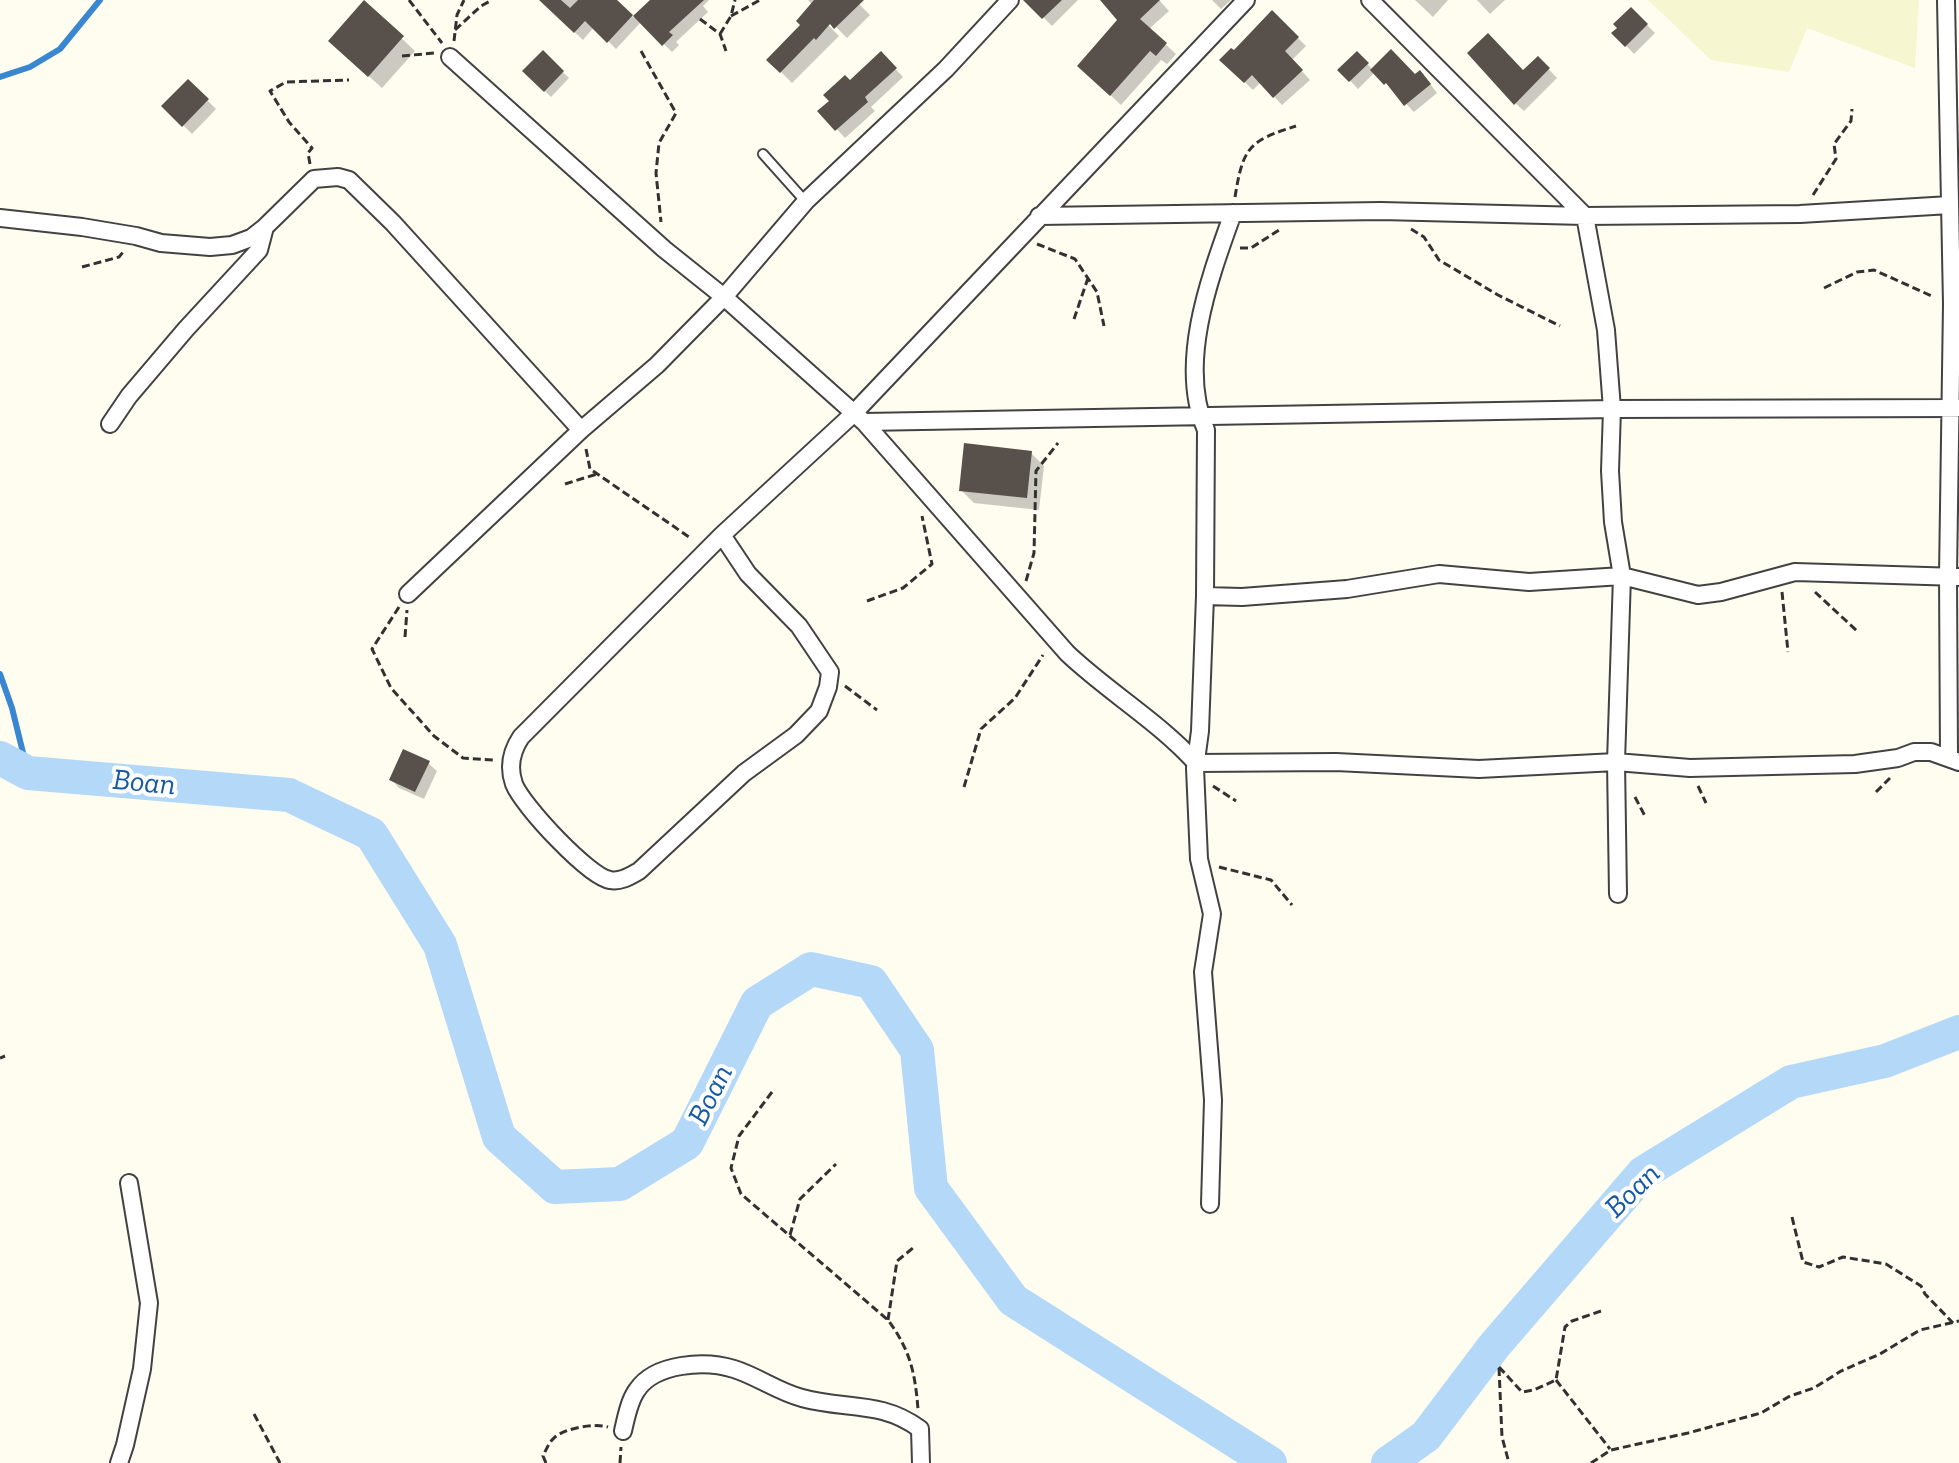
<!DOCTYPE html>
<html>
<head>
<meta charset="utf-8">
<style>
	body { margin:0 }
	canvas { display:block; background:#fffdf0 }
</style>
</head>
<body>
<canvas width="1959" height="1463"></canvas>
<script>
const ctx = document.querySelector('canvas').getContext('2d');
ctx.lineJoin = 'round';
function fill(path, color) { ctx.fillStyle = color; ctx.fill(path, 'evenodd'); }
function stroke(path, color, width, dash) { ctx.strokeStyle = color; ctx.lineWidth = width; ctx.lineCap = dash ? 'butt' : 'round'; ctx.setLineDash(dash || []); ctx.stroke(path); }
function write(font, color, halo, rows, align = 'center') {
  ctx.font = font + ' "Zilla Slab",serif'; ctx.lineWidth = 8; ctx.setLineDash([]); ctx.textBaseline = 'middle'; ctx.strokeStyle = halo; ctx.fillStyle = color; for (const [text, x, y, turn = 0] of rows) {
    ctx.save(); ctx.translate(x, y); ctx.rotate((+turn || 0) * Math.PI / 180); ctx.textAlign = isNaN(turn) ? turn : align; if (halo) ctx.strokeText(text, 0, 0); ctx.fillText(text, 0, 0); ctx.restore();
  }
}
fill(new Path2D(`
	M1648 0H1919L1915 68 1807 28 1789 72 1711 60Z`), '#f6f6d0');
fill(new Path2D(`
	M541 0H615L634 18 643 9 664 0H709L703 6 708 12 676 42 679 45 672 52 641 22 616 49 594 27 583 40Z
	M808 0H855L870 15 847 38 825 16 822 19 839 36 792 83 769 60 802 25 813 5Z
	M1036 0H1078L1052 26 1031 5Z
	M1102 0H1159L1169 11 1149 29 1176 54 1167 64 1161 60 1121 105 1090 76 1119 20Z
	M1212 0H1231L1221 9Z
	M1415 0H1448L1433 17Z
	M1477 0H1505L1490 14Z
	M364 3 415 51 382 88 343 53Z
	M1631 9 1655 33 1634 54 1614 33Z
	M1272 13 1306 46 1292 60 1310 80 1282 105 1261 82 1253 90 1222 60 1234 53Z
	M543 53 569 78 551 97 525 71Z
	M1357 53 1373 70 1428 81 1437 93 1414 112 1375 72 1358 89 1340 70Z
	M881 54 903 77 871 107 875 111 845 138 820 111Z
	M1538 58 1557 78 1524 111 1515 103 1524 73Z
	M189 82 216 109 192 134 164 106Z
	M1031 453 1044 466 1039 510 974 503 961 490Z
	M428 763 437 771 424 799 399 788 391 779Z`), '#0003');
stroke(new Path2D(`
	M0 77 30 67 60 49 100 0
	M0 674 12 708 28 773`), '#3987d0', 6);
stroke(new Path2D(`
	M0 758 28 773 289 795 371 834 440 945 499 1137 555 1187 620 1184 687 1143 757 1003 811 969 871 982 917 1050 931 1188 1013 1300 1270 1463
	M1388 1463 1426 1436 1494 1346 1643 1173 1791 1082 1885 1061 1959 1032`), '#b4d8f7', 34);
fill(new Path2D(`
	M364 0 404 36 368 77 328 41Z
	M539 0H561L570 8 578 0H617L633 15 607 43 585 21 574 33Z
	M650 0H704L669 32 673 35 662 46 633 16Z
	M814 0H864L834 29 830 24 816 40 814 38 780 73 766 60 800 25 796 21Z
	M1023 0H1062L1042 19Z
	M1100 0H1160L1140 19 1167 43 1156 56 1150 51 1110 96 1077 66 1117 20Z
	M1631 7 1648 24 1625 47 1611 33 1617 28 1613 24Z
	M1272 10 1299 37 1285 51 1303 70 1273 98 1252 75 1244 83 1219 60 1231 48 1234 50Z
	M1488 33 1523 70 1538 56 1550 68 1514 105 1467 53Z
	M1391 49 1415 74 1420 70 1431 84 1404 106 1386 83 1384 85 1370 70Z
	M543 50 564 71 544 92 522 71Z
	M881 51 897 68 865 97 868 102 835 131 817 111 829 101 823 95 845 75 850 80Z
	M1357 51 1369 63 1349 82 1337 70Z
	M188 79 209 99 182 127 161 106Z
	M964 443 1032 451 1027 498 959 491Z
	M403 749 430 761 415 792 389 780Z`), '#58514b');
const lane = new Path2D(`
	M763 154 805 201`);
const street = new Path2D(`
	M1370 0 1585 216 1606 330 1612 409 1610 471 1613 522 1622 576 1616 762 1618 894
	M1946 0 1952 304 1948 575 1949 757
	M450 57 664 249 724 297 864 422 1067 653C1108 692 1158 721 1196 763L1336 762 1479 769 1616 762 1690 768 1855 764 1898 758 1914 752H1931L1959 762
	M1233 213C1210 277 1177 364 1206 430L1205 596 1242 597 1347 589 1439 574 1529 582 1622 576 1698 595 1721 592 1795 572 1959 577
	M1039 216 1381 211 1585 216 1800 214 1950 205
	M0 218 82 227 136 236 161 243 210 247 232 245 251 238 265 227 314 179 338 177 349 180 393 223 581 430
	M864 422 1612 409 1959 408
	M110 424 129 396 186 329 259 250 265 227
	M722 535 748 574 799 626 830 672 828 687 819 711 796 735 744 773 639 871C630 876 621 882 610 880 589 877 522 805 514 784 508 767 511 752 521 737L722 535 852 415 1246 0
	M408 594 581 430 657 365 724 297 806 201 946 69 1010 0
	M1205 596 1200 731 1195 768 1199 859 1212 914 1203 972 1213 1100 1210 1204
	M623 1431C626 1418 629 1401 637 1390 655 1363 705 1360 734 1369 757 1376 778 1392 802 1398 845 1410 881 1400 920 1429L921 1463
	M119 1463 125 1445 142 1369 149 1303 129 1183`);
stroke(lane, '#424242', 12);
stroke(street, '#424242', 20);
stroke(new Path2D(`
	M409 0 442 43
	M731 16 760 0
	M700 19 720 34 726 51
	M455 30 481 6 492 0
	M720 34 731 16 735 0
	M454 41 457 15 464 0
	M641 51 676 113 659 143 656 173 661 222
	M402 56 434 53
	M310 164 308 153 312 148 289 122 270 91 286 82 349 80
	M1813 195 1836 159 1834 144 1851 121 1852 109
	M1235 197C1243 148 1248 141 1296 126
	M1411 229 1424 237 1439 260 1498 295 1560 326
	M1037 244 1075 259 1097 292 1104 326
	M1240 248H1251L1279 230
	M82 267 119 257 124 251
	M1824 288 1857 272 1874 270 1934 297
	M1074 319 1088 278
	M586 449 590 469 692 539
	M565 484 597 474
	M1026 581 1034 553 1036 471 1058 443
	M1782 592 1788 652
	M1815 592 1857 631
	M867 601 903 588 932 564 922 516
	M399 607 372 649 391 688 434 736 463 758 493 760
	M405 637 407 610
	M845 686 877 710
	M1213 786 1236 801
	M1698 786 1706 803
	M964 787 981 729 1015 698 1043 655
	M1876 792 1890 778
	M1635 797 1646 818
	M1219 867 1271 880 1292 905
	M0 1058 5 1056
	M772 1092 739 1136 731 1168 741 1194 888 1320C910 1350 915 1372 918 1409
	M1792 1217 1803 1262 1819 1267 1843 1257 1886 1264 1921 1286 1925 1294 1953 1323
	M790 1235 800 1199 836 1164
	M888 1320 897 1261 913 1248
	M1499 1367 1522 1392 1534 1390 1556 1380 1565 1327 1572 1321 1601 1311
	M1499 1368 1502 1437 1509 1463
	M1556 1380 1610 1449
	M254 1414 280 1463
	M546 1463 543 1456C546 1450 549 1442 554 1438 564 1428 595 1423 608 1427
	M620 1463 621 1447
	M1591 1463 1611 1450 1688 1433 1761 1413 1790 1396 1814 1388 1841 1371 1880 1354 1920 1330 1959 1321`), '#313131', 3, [8, 4]);
stroke(lane, '#fff', 8);
stroke(street, '#fff', 16);
write('italic 30px', '#1559a4', '#fff', [
	["Boan",144,783,5],
	["Boan",711,1095,-63],
	["Boan",1633,1191,-44]
]);
</script>
</body>
</html>
